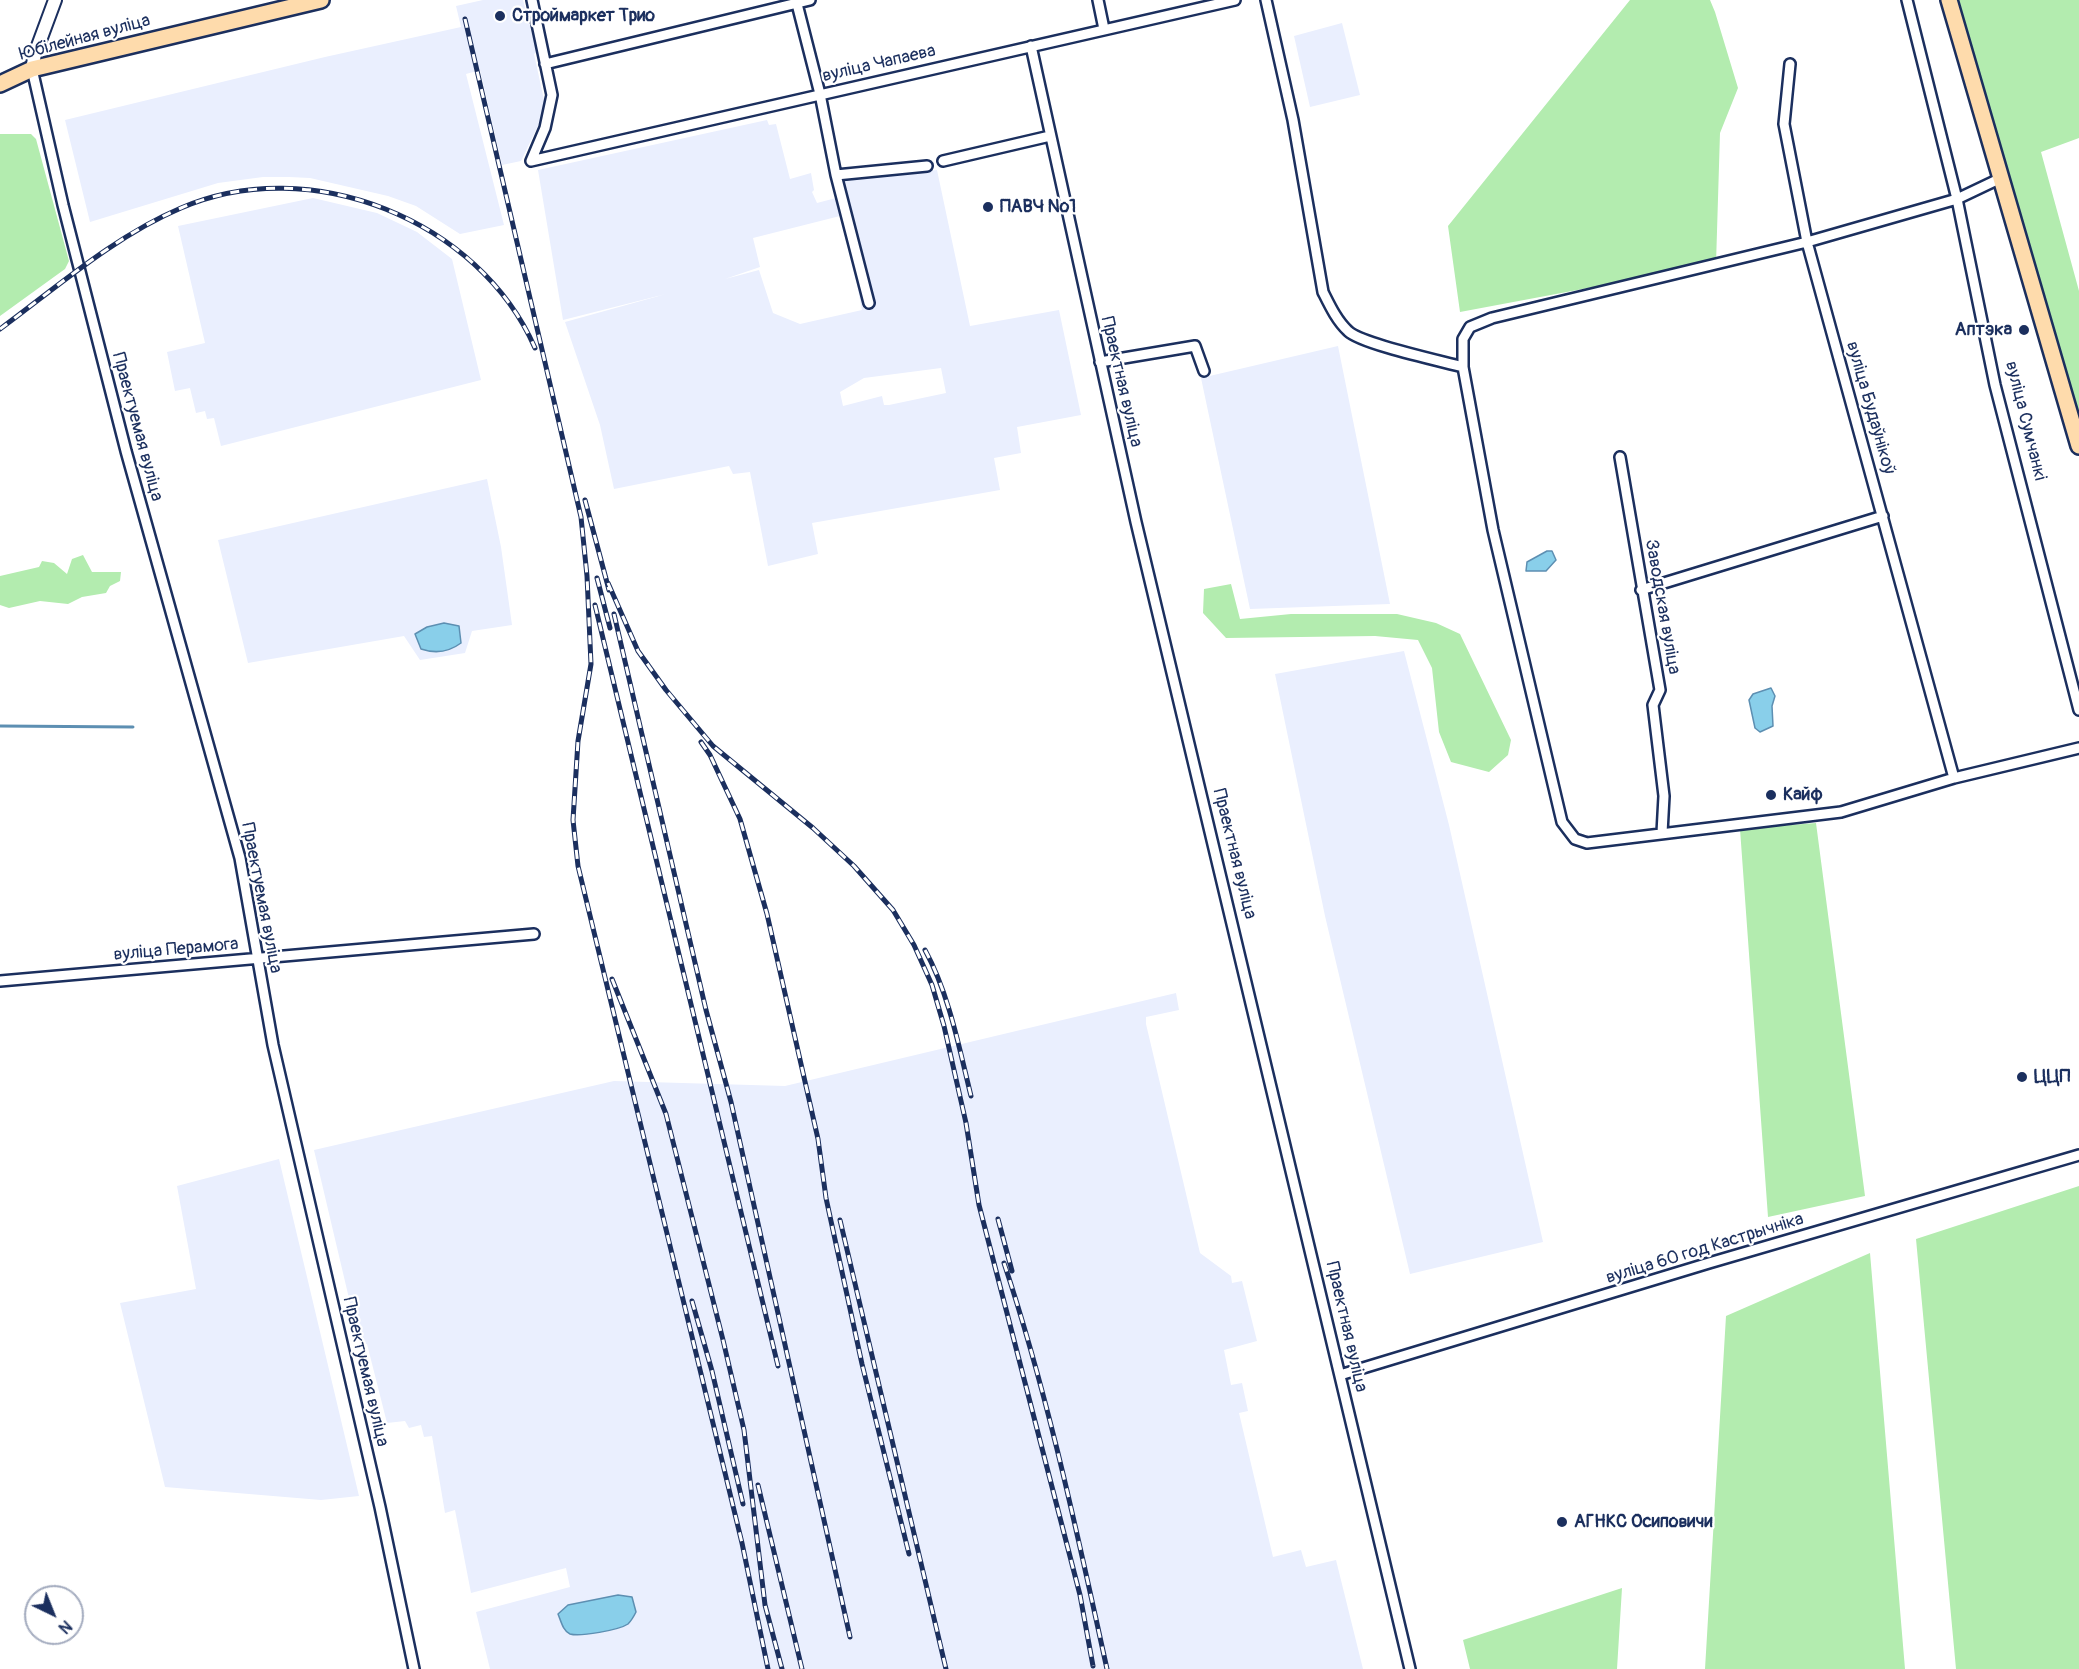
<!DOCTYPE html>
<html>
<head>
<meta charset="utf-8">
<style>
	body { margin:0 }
	#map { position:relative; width:2079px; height:1669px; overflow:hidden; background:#fff; font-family:Pangolin,sans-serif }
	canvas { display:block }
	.north { position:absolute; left:24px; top:1585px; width:60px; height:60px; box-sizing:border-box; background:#fff; border:2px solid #a4acbf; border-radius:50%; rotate:137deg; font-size:16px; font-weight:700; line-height:24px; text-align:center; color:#1b2f5e }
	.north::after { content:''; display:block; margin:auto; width:21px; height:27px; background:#1b2f5e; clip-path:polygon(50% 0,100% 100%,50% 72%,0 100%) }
</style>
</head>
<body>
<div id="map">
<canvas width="2079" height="1669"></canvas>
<div class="north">N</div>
</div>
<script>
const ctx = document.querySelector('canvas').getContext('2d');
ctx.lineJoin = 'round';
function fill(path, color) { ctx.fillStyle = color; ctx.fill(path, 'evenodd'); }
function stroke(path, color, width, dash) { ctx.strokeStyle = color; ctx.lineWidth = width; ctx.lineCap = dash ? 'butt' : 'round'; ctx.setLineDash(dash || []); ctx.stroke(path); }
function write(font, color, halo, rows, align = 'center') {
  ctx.font = font + ' Pangolin,sans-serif'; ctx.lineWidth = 4.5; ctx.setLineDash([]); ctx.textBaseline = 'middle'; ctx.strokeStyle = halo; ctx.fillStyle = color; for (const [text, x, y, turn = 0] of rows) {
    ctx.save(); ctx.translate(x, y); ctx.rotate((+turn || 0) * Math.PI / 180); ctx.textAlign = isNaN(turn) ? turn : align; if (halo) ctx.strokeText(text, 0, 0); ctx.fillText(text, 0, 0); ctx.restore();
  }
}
fill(new Path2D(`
	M483 0H523L537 52 534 54 546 109 521 161 502 165 480 70 466 74 504 225 460 234 416 206 388 196 310 178 289 177H263L218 183 90 222 65 120 325 57 461 27 456 6Z
	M1342 23 1360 95 1310 107 1294 36Z
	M767 120 769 125 776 124 790 179 811 173 814 190 812 192 817 203 836 198 840 216 753 238 760 267 725 279 759 270 773 313 800 324 862 310 836 180 937 170 970 326 1059 310 1081 415 1017 427 1021 453 994 458 1000 490 812 523 818 554 768 566 750 472 733 474 729 466 614 489 600 425 565 322 666 294 563 320 538 170ZM941 368 946 393 889 405H884L882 396 843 406 840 392 864 378Z
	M313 198 377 213 417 232 452 259 481 380 221 446 214 418 207 419 205 411 196 413 190 388 175 391 167 352 205 343 178 226Z
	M1338 346 1390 604 1250 609 1201 378Z
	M487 479 501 547 512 625 472 631 465 653 420 660 404 636 248 663 218 540Z
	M1404 651 1449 825 1543 1242 1410 1274 1325 916 1275 674Z
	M1176 993 1179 1010 1146 1017V1024L1200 1253 1231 1276 1232 1283 1242 1281 1257 1341 1224 1350 1231 1385 1242 1383 1248 1411 1239 1413 1273 1557 1301 1550 1306 1567 1336 1560 1363 1669H490L476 1612 570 1587 566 1568 471 1593 455 1510 445 1513 432 1436 424 1437 421 1425 409 1428 405 1421 387 1423 367 1344 360 1345 314 1150 614 1081 785 1086Z
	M279 1159 359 1496 321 1500 165 1487 120 1303 196 1289 177 1186Z`), '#eaeffe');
fill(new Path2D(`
	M1630 0H1710L1715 12 1738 88 1720 133 1716 264 1460 312 1448 226Z
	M1958 0H2079V138L2041 152 2079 291V416Z
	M0 134H31L36 139 69 261 65 269 0 316Z
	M83 555 92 572H121L120 581 110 586 106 593 82 597 68 604 40 601 9 608 0 605V576L39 567 42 561 54 563 67 574 72 559Z
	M1231 584 1240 619 1291 614H1397L1436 623 1460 634 1511 740 1508 755 1489 772 1451 762 1439 732 1432 668 1418 640 1375 636 1226 638 1203 613 1204 589Z
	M1816 823 1865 1196 1768 1217 1740 829Z
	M2079 1186V1669H1956L1916 1239Z
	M1870 1253 1905 1669H1705L1726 1316Z
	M1622 1588 1617 1669H1470L1463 1640Z`), '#b3ecaf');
const water = new Path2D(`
	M1547 551H1552L1556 560 1546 571H1526L1527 562Z
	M444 623 459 626 461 643C449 652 436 654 421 649L415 634 427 627Z
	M1771 688 1775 696 1772 706 1773 726 1760 732 1755 728 1749 700 1753 694Z
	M618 1595 632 1597 636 1612C634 1616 631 1621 628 1624 619 1630 580 1637 570 1634 563 1631 561 1621 558 1614L568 1605Z`);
fill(water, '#89cfea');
stroke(water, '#5d8fb2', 1.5);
stroke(new Path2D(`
	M0 726 133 727`), '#5d8fb2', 3);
const minor = new Path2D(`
	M532 0 552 95 545 128 531 161 1235 0
	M796 0 820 94 836 175 869 303
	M1098 0 1104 29
	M1266 0 1293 120 1323 292C1330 306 1337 321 1348 331 1361 344 1441 361 1463 367
	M1907 0 1957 199 1995 385 2079 710
	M1031 46 1136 522 1410 1669
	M545 64 810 0
	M1790 64 1784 124 1807 242 1492 318 1470 327 1463 339V367L1493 530 1562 822 1575 839 1587 843 1841 812 1954 778 2079 748
	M32 69 63 205 126 451 240 858 273 1045 380 1507 414 1669
	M943 161 1050 136
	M836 175 927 166
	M1100 362 1195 346 1204 371
	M1620 457 1660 690 1653 705 1664 796 1662 833
	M1641 590 1883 516
	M1954 778 1807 242 1957 199 1999 179
	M0 981 534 934
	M1340 1375 1709 1263 2079 1155`);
const tertiary = new Path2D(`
	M32 69 35 54 55 0`);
const primary = new Path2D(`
	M1949 0 2079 446
	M0 84 32 69 321 0`);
stroke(minor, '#1b2f5e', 14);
stroke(tertiary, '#1b2f5e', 16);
stroke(primary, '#1b2f5e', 20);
stroke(minor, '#fff', 9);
stroke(tertiary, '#fff', 12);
stroke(primary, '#fedbac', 15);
const rail = new Path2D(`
	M465 19 581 517 587 576 591 664 578 741 573 820 578 866 742 1543 768 1669
	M0 329C57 287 115 236 181 208 310 152 479 220 535 348
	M585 500 609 590
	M597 578 610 628
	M608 583 638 651 666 690 713 746 813 828 854 866 893 910 914 945 932 985 944 1026 966 1123 979 1205 1080 1595 1093 1666
	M595 605 778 1366
	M614 614 706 1010 731 1102 850 1637
	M701 742 710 755 740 819 767 914 818 1139 826 1198 862 1364 909 1554
	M925 950C949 994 959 1047 971 1096
	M612 979 666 1114 723 1340 744 1430 765 1605 782 1669
	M998 1219 1012 1271
	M840 1220 946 1669
	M1004 1263C1048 1395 1077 1533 1107 1669
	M692 1301 712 1371 743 1504
	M758 1485 802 1669`);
stroke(rail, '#1b2f5e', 5);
stroke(rail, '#fff', 3, [9]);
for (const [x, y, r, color] of [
	[500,16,6,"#1b2f5e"],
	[988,207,6,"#1b2f5e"],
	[2024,330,6,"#1b2f5e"],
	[1771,795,6,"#1b2f5e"],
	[2022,1077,6,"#1b2f5e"],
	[1562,1522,6,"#1b2f5e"]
]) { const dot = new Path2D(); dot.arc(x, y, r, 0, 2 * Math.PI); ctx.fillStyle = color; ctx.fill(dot); stroke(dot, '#fff', 2); }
write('bold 18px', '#1b2f5e', '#fff', [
	["Строймаркет Трио",512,16],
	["ПАВЧ №1",1000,207],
	["Аптэка",2012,330,"right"],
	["Кайф",1783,795],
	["ЦЦП",2034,1077],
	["АГНКС Осиповичи",1574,1522]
], 'left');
write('18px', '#1b2f5e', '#fff', [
	["Юбілейная вуліца",85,38,-15],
	["вуліца Чапаева",879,64,-13],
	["Праектная вуліца",1121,382,77],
	["вуліца Будаўнікоў",1870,408,74],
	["вуліца Сумчанкі",2025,421,76],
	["Праектуемая вуліца",137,427,75],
	["Заводская вуліца",1662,607,80],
	["Праектная вуліца",1234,854,76],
	["Праектуемая вуліца",261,898,79],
	["вуліца Перамога",176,950,-5],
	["вуліца 60 год Кастрычніка",1705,1249,-17],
	["Праектная вуліца",1346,1327,77],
	["Праектуемая вуліца",365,1372,77]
]);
</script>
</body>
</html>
